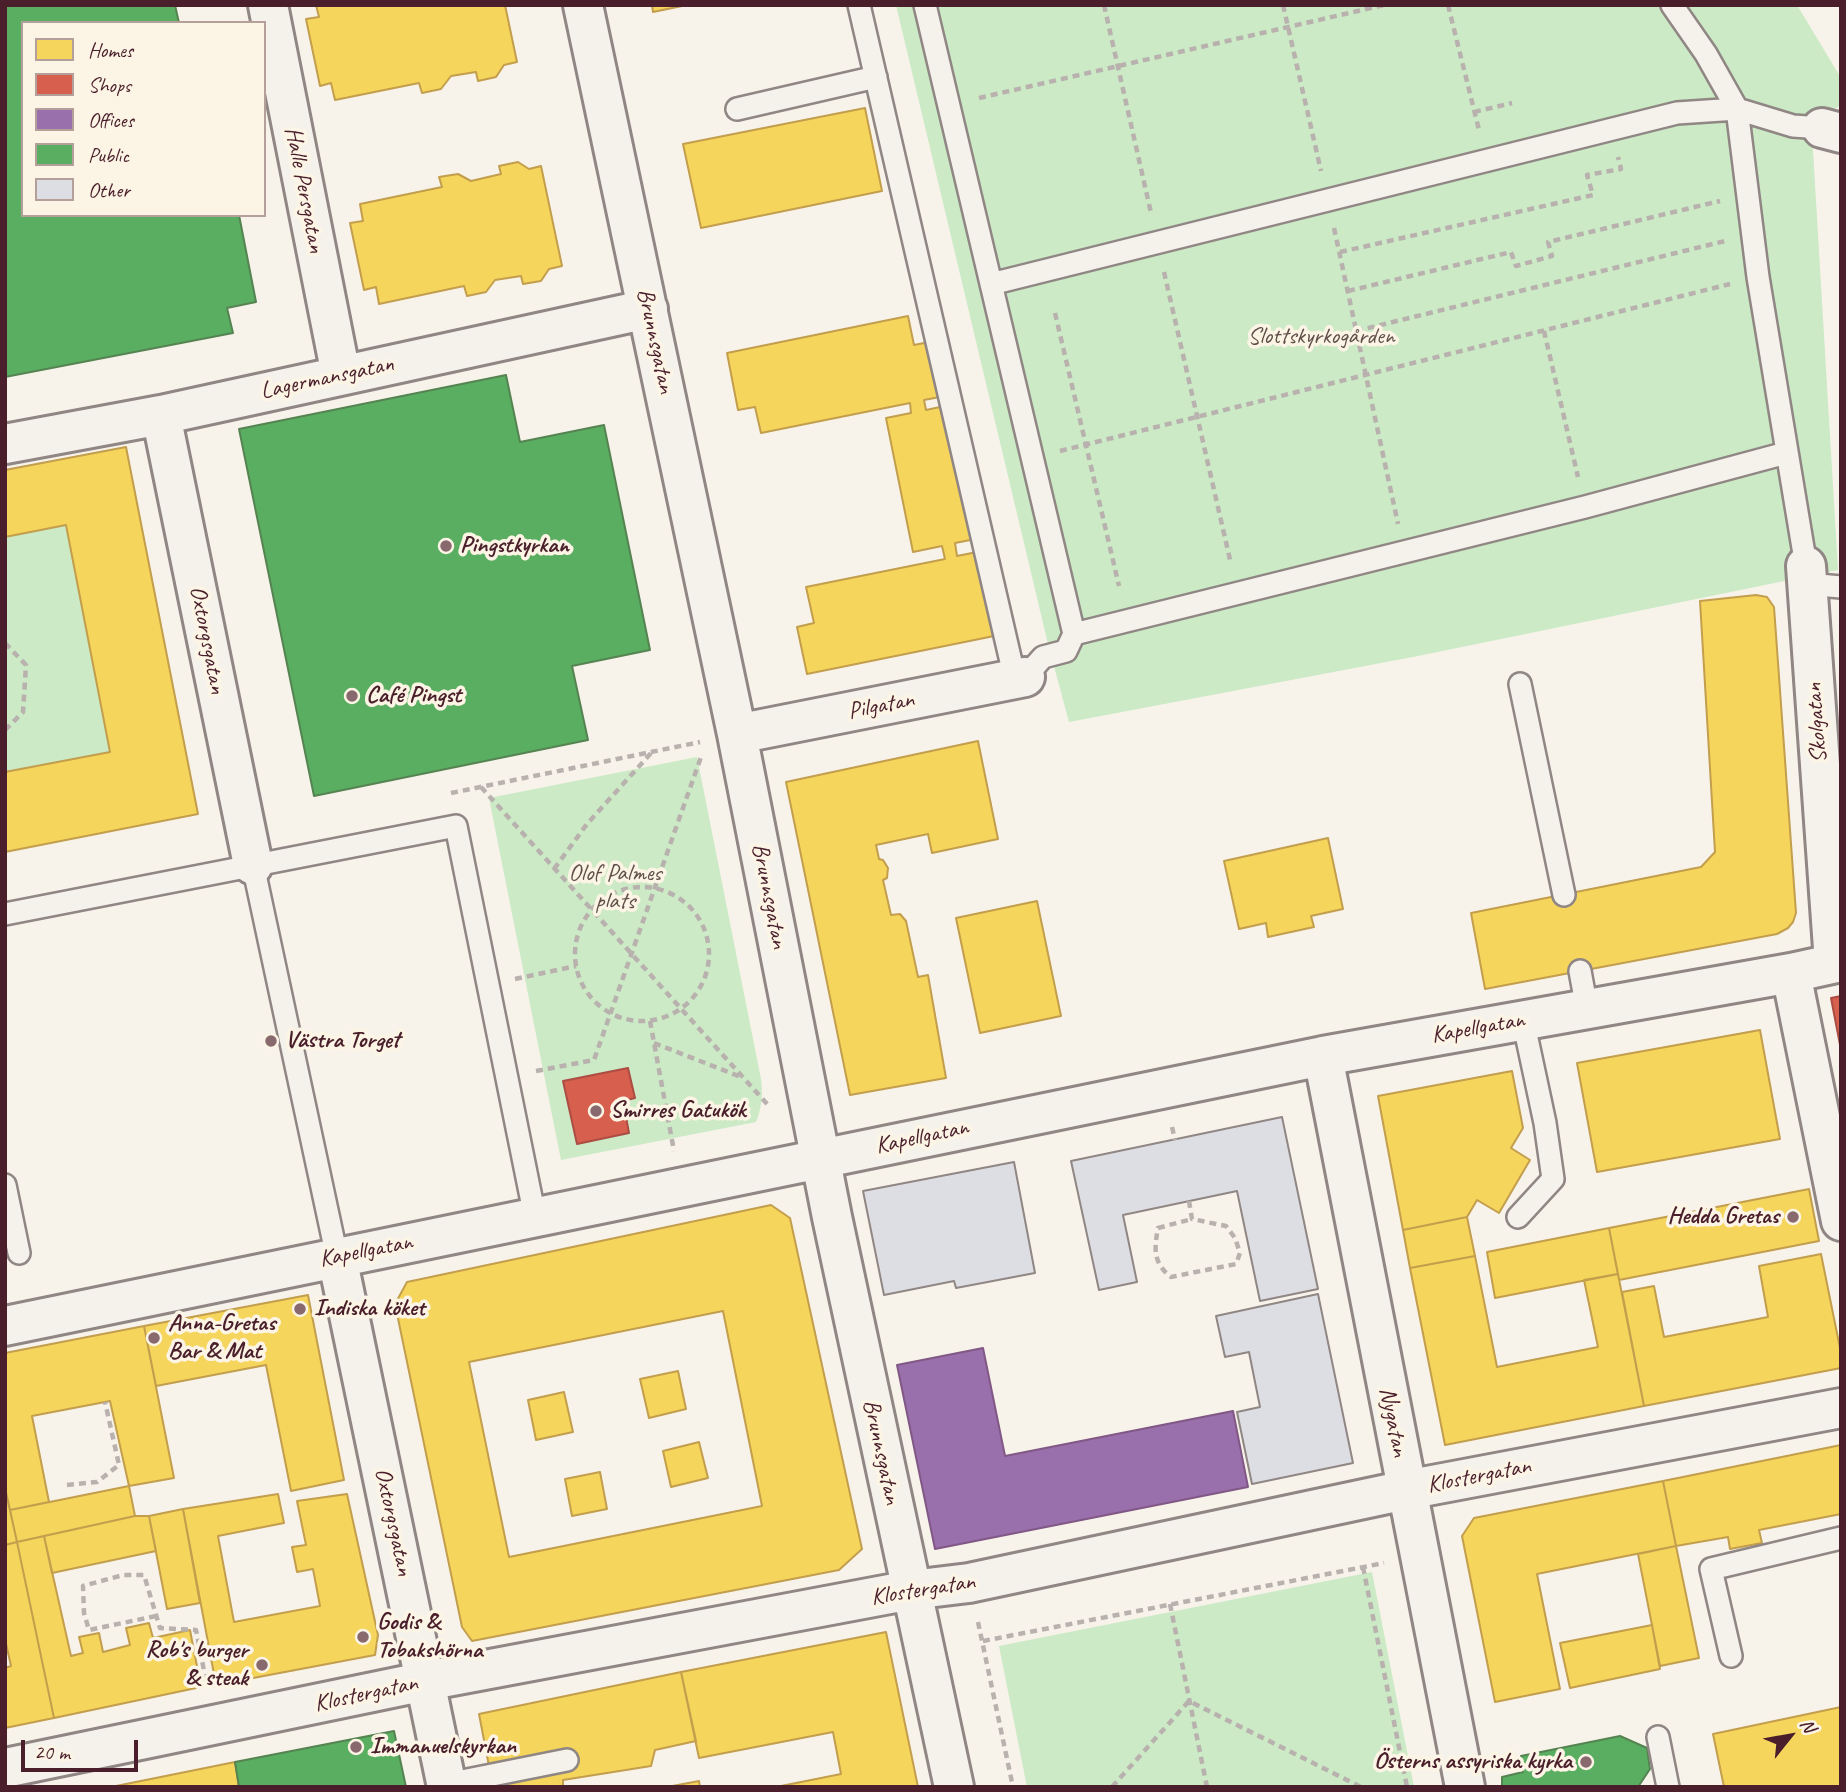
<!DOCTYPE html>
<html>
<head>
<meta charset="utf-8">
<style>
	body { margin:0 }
	#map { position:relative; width:1846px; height:1792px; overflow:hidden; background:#f7f3ea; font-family:Caveat,sans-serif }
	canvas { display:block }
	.frame { position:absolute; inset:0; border:7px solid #4a1f2b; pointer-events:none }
	.legend { position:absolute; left:21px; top:21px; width:245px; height:196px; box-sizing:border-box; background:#fcf5e5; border:2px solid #b59f9b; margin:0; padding:9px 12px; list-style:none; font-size:21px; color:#4a1f2b }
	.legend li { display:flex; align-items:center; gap:14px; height:35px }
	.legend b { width:35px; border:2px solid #b59f9b }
	.north { position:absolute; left:1755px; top:1701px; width:70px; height:70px; -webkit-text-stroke:5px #fcf5e5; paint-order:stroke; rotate:59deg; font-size:19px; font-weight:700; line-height:28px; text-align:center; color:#4a1f2b }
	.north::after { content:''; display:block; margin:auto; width:24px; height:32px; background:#4a1f2b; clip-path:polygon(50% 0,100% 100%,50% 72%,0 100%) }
	.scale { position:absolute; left:21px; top:1740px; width:117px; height:32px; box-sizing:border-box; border:4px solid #4a1f2b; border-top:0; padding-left:9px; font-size:21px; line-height:24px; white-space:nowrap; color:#4a1f2b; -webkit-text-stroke:5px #fcf5e5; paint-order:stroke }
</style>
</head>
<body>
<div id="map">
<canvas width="1846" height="1792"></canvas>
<div class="frame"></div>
<ul class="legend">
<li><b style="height:19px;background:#f6d55c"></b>Homes</li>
<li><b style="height:19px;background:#d6604d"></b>Shops</li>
<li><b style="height:19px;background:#9970ab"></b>Offices</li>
<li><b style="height:19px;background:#5aae61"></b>Public</li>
<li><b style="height:19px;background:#dddee3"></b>Other</li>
</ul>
<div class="north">N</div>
<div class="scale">20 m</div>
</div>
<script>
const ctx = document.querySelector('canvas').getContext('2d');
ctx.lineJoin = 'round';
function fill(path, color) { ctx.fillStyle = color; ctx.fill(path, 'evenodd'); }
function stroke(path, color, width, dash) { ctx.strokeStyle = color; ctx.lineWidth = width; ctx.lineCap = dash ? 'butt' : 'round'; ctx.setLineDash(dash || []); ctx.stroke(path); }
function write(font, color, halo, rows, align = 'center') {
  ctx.font = font + ' Caveat,sans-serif'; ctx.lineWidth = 7; ctx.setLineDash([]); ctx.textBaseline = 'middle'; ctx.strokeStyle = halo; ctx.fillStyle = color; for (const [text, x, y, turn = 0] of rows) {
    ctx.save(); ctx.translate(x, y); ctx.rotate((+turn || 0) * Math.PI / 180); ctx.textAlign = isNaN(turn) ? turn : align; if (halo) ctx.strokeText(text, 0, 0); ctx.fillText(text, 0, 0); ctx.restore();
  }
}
fill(new Path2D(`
	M896 5H1797L1841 78V106L1811 117 1838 570 1418 656 1069 722 1048 644Z
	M66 525 110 752 5 772V537Z
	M697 757 761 1079C763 1094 762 1107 756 1122L561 1160 489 798Z
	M1372 1572 1414 1787H1027L999 1646Z`), '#cbeac5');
const homes = new Path2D(`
	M316 5H505L517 62 504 65 496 77 478 81 476 72 451 76 441 89 422 93 419 83 335 100 331 83 320 86 306 19 319 17Z
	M652 5H687L653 12Z
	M865 108 882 191 701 228 683 144Z
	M518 162 529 169 541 166 562 266 549 269 541 281 523 284 521 276 495 280 486 292 467 296 464 286 379 304 376 287 364 290 350 223 363 221 360 204 442 187 439 177 458 174 471 181 501 174 499 166Z
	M908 316 914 345 934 341 945 396 924 400 926 410 959 403 986 537 955 543 957 556 982 551 999 635 807 674 797 627 814 623 806 587 945 559 942 546 913 552 886 418 911 413 910 403 761 433 755 407 738 410 727 353Z
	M126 447 198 814 5 852V772L110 752 66 525 5 537V470Z
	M1756 595 1767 597 1774 607 1796 913 1793 922 1788 928 1777 934 1485 989 1471 913 1701 867 1715 852 1700 601Z
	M978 741 998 839 932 853 928 834 876 845 879 859 883 860 888 868 887 878 883 880 891 915 900 914 906 921 918 977 928 975 946 1078 850 1095 786 782Z
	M1328 838 1343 909 1311 916 1314 927 1268 937 1266 923 1239 929 1224 861Z
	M1037 901 1061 1016 980 1033 956 918Z
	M1760 1030 1780 1139 1597 1172 1577 1063Z
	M1512 1071 1523 1128 1511 1148 1530 1160 1499 1213 1477 1200 1467 1217 1403 1230 1378 1096Z
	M1809 1189 1819 1241 1619 1280 1609 1228Z
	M771 1205 790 1218 862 1549 839 1570 472 1641 462 1627 395 1304 407 1282ZM723 1311 762 1506 509 1557 469 1362Z
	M1467 1217 1475 1256 1410 1268 1403 1230Z
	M1609 1228 1618 1274 1495 1298 1487 1252Z
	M1821 1254 1841 1353V1368L1644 1406 1622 1292 1654 1286 1664 1337 1768 1317 1759 1266Z
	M1475 1256 1497 1367 1598 1347 1584 1280 1618 1274 1644 1406 1445 1445 1410 1268Z
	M308 1295 344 1480 291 1491 266 1365 156 1386 144 1326Z
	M144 1326 174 1478 129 1486 110 1401 105 1402 32 1416 49 1502 10 1510 5 1488V1353Z
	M678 1371 686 1409 649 1418 640 1379Z
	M564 1392 573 1432 536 1440 528 1400Z
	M699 1442 708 1478 671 1487 663 1451Z
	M1841 1445V1514L1759 1530 1762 1543 1730 1549 1728 1537 1676 1546 1663 1481Z
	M600 1472 607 1509 572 1516 565 1479Z
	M1663 1481 1676 1546 1537 1574 1560 1689 1495 1702 1462 1536 1474 1518Z
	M129 1486 135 1516 17 1542 10 1510Z
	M5 1488 17 1542 5 1545Z
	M278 1494 284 1523 218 1536 234 1622 320 1606 313 1569 297 1572 292 1547 306 1545 297 1501 347 1494 378 1635 375 1655 216 1685 183 1509Z
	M183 1509 200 1603 167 1609 149 1516Z
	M135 1516H149L156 1551 52 1573 44 1536Z
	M44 1536 71 1656 83 1653 79 1637 99 1633 103 1652 130 1645 126 1628 149 1623 153 1638 190 1630 201 1687 54 1718 17 1542Z
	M17 1542 54 1718 5 1728V1668L11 1666 5 1639V1545Z
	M1676 1546 1699 1658 1660 1666 1638 1554Z
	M1652 1625 1660 1669 1570 1688 1560 1643Z
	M886 1632 918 1787H776L841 1774 833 1732 699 1758 681 1672Z
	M681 1672 696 1741 655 1750 651 1766 563 1780V1787H493L479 1714Z
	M1841 1707V1787H1724L1713 1734Z
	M235 1762 239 1787H111Z
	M699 1781 700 1787H667Z`);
fill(homes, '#f6d55c');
stroke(homes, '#c29e4d', 2);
const shops = new Path2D(`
	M1841 996V1050L1831 998Z
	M628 1068 635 1098 623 1101 629 1133 577 1144 563 1081Z`);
fill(shops, '#d6604d');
stroke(shops, '#ac4c43', 2);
const offices = new Path2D(`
	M983 1348 1005 1456 1233 1411 1248 1487 935 1549 897 1365Z`);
fill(offices, '#9970ab');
stroke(offices, '#815885', 2);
const public = new Path2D(`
	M5 5H175L179 23H23V215H239L256 302 227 308 233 333 5 377Z
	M506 375 520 442 604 425 650 650 572 666 588 740 314 796 239 429Z
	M394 1731 406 1787H239L235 1762Z
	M1620 1736 1647 1748 1650 1769 1638 1787H1502V1777L1523 1772 1521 1756Z`);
fill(public, '#5aae61');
stroke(public, '#558351', 2);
const building = new Path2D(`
	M1282 1117 1318 1289 1260 1301 1237 1191 1123 1215 1137 1282 1099 1290 1071 1161Z
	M1014 1162 1035 1273 956 1288 954 1281 884 1295 863 1191Z
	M1318 1294 1353 1463 1252 1484 1237 1412 1260 1407 1249 1352 1225 1357 1216 1316Z`);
fill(building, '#dddee3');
stroke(building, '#908684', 2);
const lane = new Path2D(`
	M859 5 1015 679
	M925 5 1074 634
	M1672 5 1706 54 1737 109 1758 277 1806 566
	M737 109 876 77
	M991 284 1677 113 1737 109 1793 126 1822 128
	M1807 584 1841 587
	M1025 677 1043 657 1066 651 1074 634 1585 507 1786 453
	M1520 684 1564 895
	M253 865 337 1257
	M5 914 456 826 535 1217
	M1580 971 1587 1009
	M5 1185 19 1253
	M1518 1217 1553 1179 1545 1123 1523 1020
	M1731 1656 1711 1569 1841 1538
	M1658 1737 1668 1787
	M447 1784 567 1760`);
const street = new Path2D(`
	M268 5 341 375
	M583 5 737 734 832 1217 954 1787
	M1822 128 1841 133
	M161 415 253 865
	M5 444 161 415 648 309
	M1806 566 1834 963
	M737 734 1025 677
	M1791 973 1841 1221
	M1323 1056 1465 1787
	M337 1257 447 1787
	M5 1326 1323 1056 1791 973 1841 962
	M5 1768 426 1681 911 1590 969 1583 1406 1490 1841 1408`);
stroke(lane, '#908684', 26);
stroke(street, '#908684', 44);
stroke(new Path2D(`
	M1104 5 1151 213
	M1283 5 1321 171
	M1448 5 1479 130
	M979 98 1384 5
	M1474 112 1512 103
	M1334 228 1398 524
	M1340 252 1593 195 1587 175 1621 169 1618 157
	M1164 272 1231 564
	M1348 291 1511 252 1516 266 1552 256 1548 242 1720 201
	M1055 313 1119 586
	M1356 331 1725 241
	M1544 331 1578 477
	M1060 451 1730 284
	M5 643 26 665 23 712 5 730
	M481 787 768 1105
	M451 793 700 742
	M554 869 587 824 652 752
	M575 954a67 67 0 1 1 134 0a67 67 0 1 1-134 0Z
	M515 979 576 966
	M650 1021 674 1151
	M654 1043 741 1077
	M536 1071 594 1060 701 757
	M1172 1127 1175 1140
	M1189 1201 1192 1219 1226 1226 1235 1238 1240 1253 1236 1264 1171 1277C1153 1263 1154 1249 1158 1228L1192 1219
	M67 1485 97 1482 119 1465 105 1402
	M1363 1567 1407 1787
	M1170 1604 1207 1787
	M156 1616 89 1630 84 1613 83 1586 123 1575H144L160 1628 196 1630 207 1686
	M978 1622 1013 1787
	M983 1641 1384 1563
	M1112 1787 1189 1701 1361 1787`), '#b8b1ae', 4.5, [7, 5]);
stroke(lane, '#f5f2ec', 21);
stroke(street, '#f5f2ec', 38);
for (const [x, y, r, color] of [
	[446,546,7,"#87696e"],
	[352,696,7,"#87696e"],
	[271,1041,7,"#87696e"],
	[596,1111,7,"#87696e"],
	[1793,1217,7,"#87696e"],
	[300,1309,7,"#87696e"],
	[154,1338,7,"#87696e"],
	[363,1637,7,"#87696e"],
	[262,1665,7,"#87696e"],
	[356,1747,7,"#87696e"],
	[1586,1762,7,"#87696e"]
]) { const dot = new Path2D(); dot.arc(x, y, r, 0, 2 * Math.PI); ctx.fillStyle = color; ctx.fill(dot); stroke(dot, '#fcf5e5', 2.5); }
write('24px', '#4a1f2b', '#fcf5e5', [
	["Halle Persgatan",304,190,79],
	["Brunnsgatan",655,341,78],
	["Lagermansgatan",327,378,-12],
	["Oxtorgsgatan",207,640,79],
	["Pilgatan",881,706,-11],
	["Skolgatan",1817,723,-94],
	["Brunnsgatan",769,896,79],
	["Kapellgatan",1478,1028,-10],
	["Kapellgatan",922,1137,-12],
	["Kapellgatan",366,1251,-11],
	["Nygatan",1393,1422,79],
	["Brunnsgatan",881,1452,78],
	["Klostergatan",1479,1476,-11],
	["Oxtorgsgatan",393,1522,78],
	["Klostergatan",923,1590,-9],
	["Klostergatan",366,1694,-12]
]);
write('24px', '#61504a', '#fcf5e5', [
	["Slottskyrkogården",1321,337],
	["Olof Palmes",615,874],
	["plats",615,902]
]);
write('bold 24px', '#4a1f2b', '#fcf5e5', [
	["Pingstkyrkan",460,546],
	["Café Pingst",366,696],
	["Västra Torget",285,1041],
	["Smirres Gatukök",610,1111],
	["Hedda Gretas",1779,1217,"right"],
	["Indiska köket",314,1309],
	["Anna-Gretas",168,1324],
	["Bar & Mat",168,1352],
	["Godis &",377,1623],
	["Tobakshörna",377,1651],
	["Rob's burger",248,1651,"right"],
	["& steak",248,1679,"right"],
	["Immanuelskyrkan",370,1747],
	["Österns assyriska kyrka",1572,1762,"right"]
], 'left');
</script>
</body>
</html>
